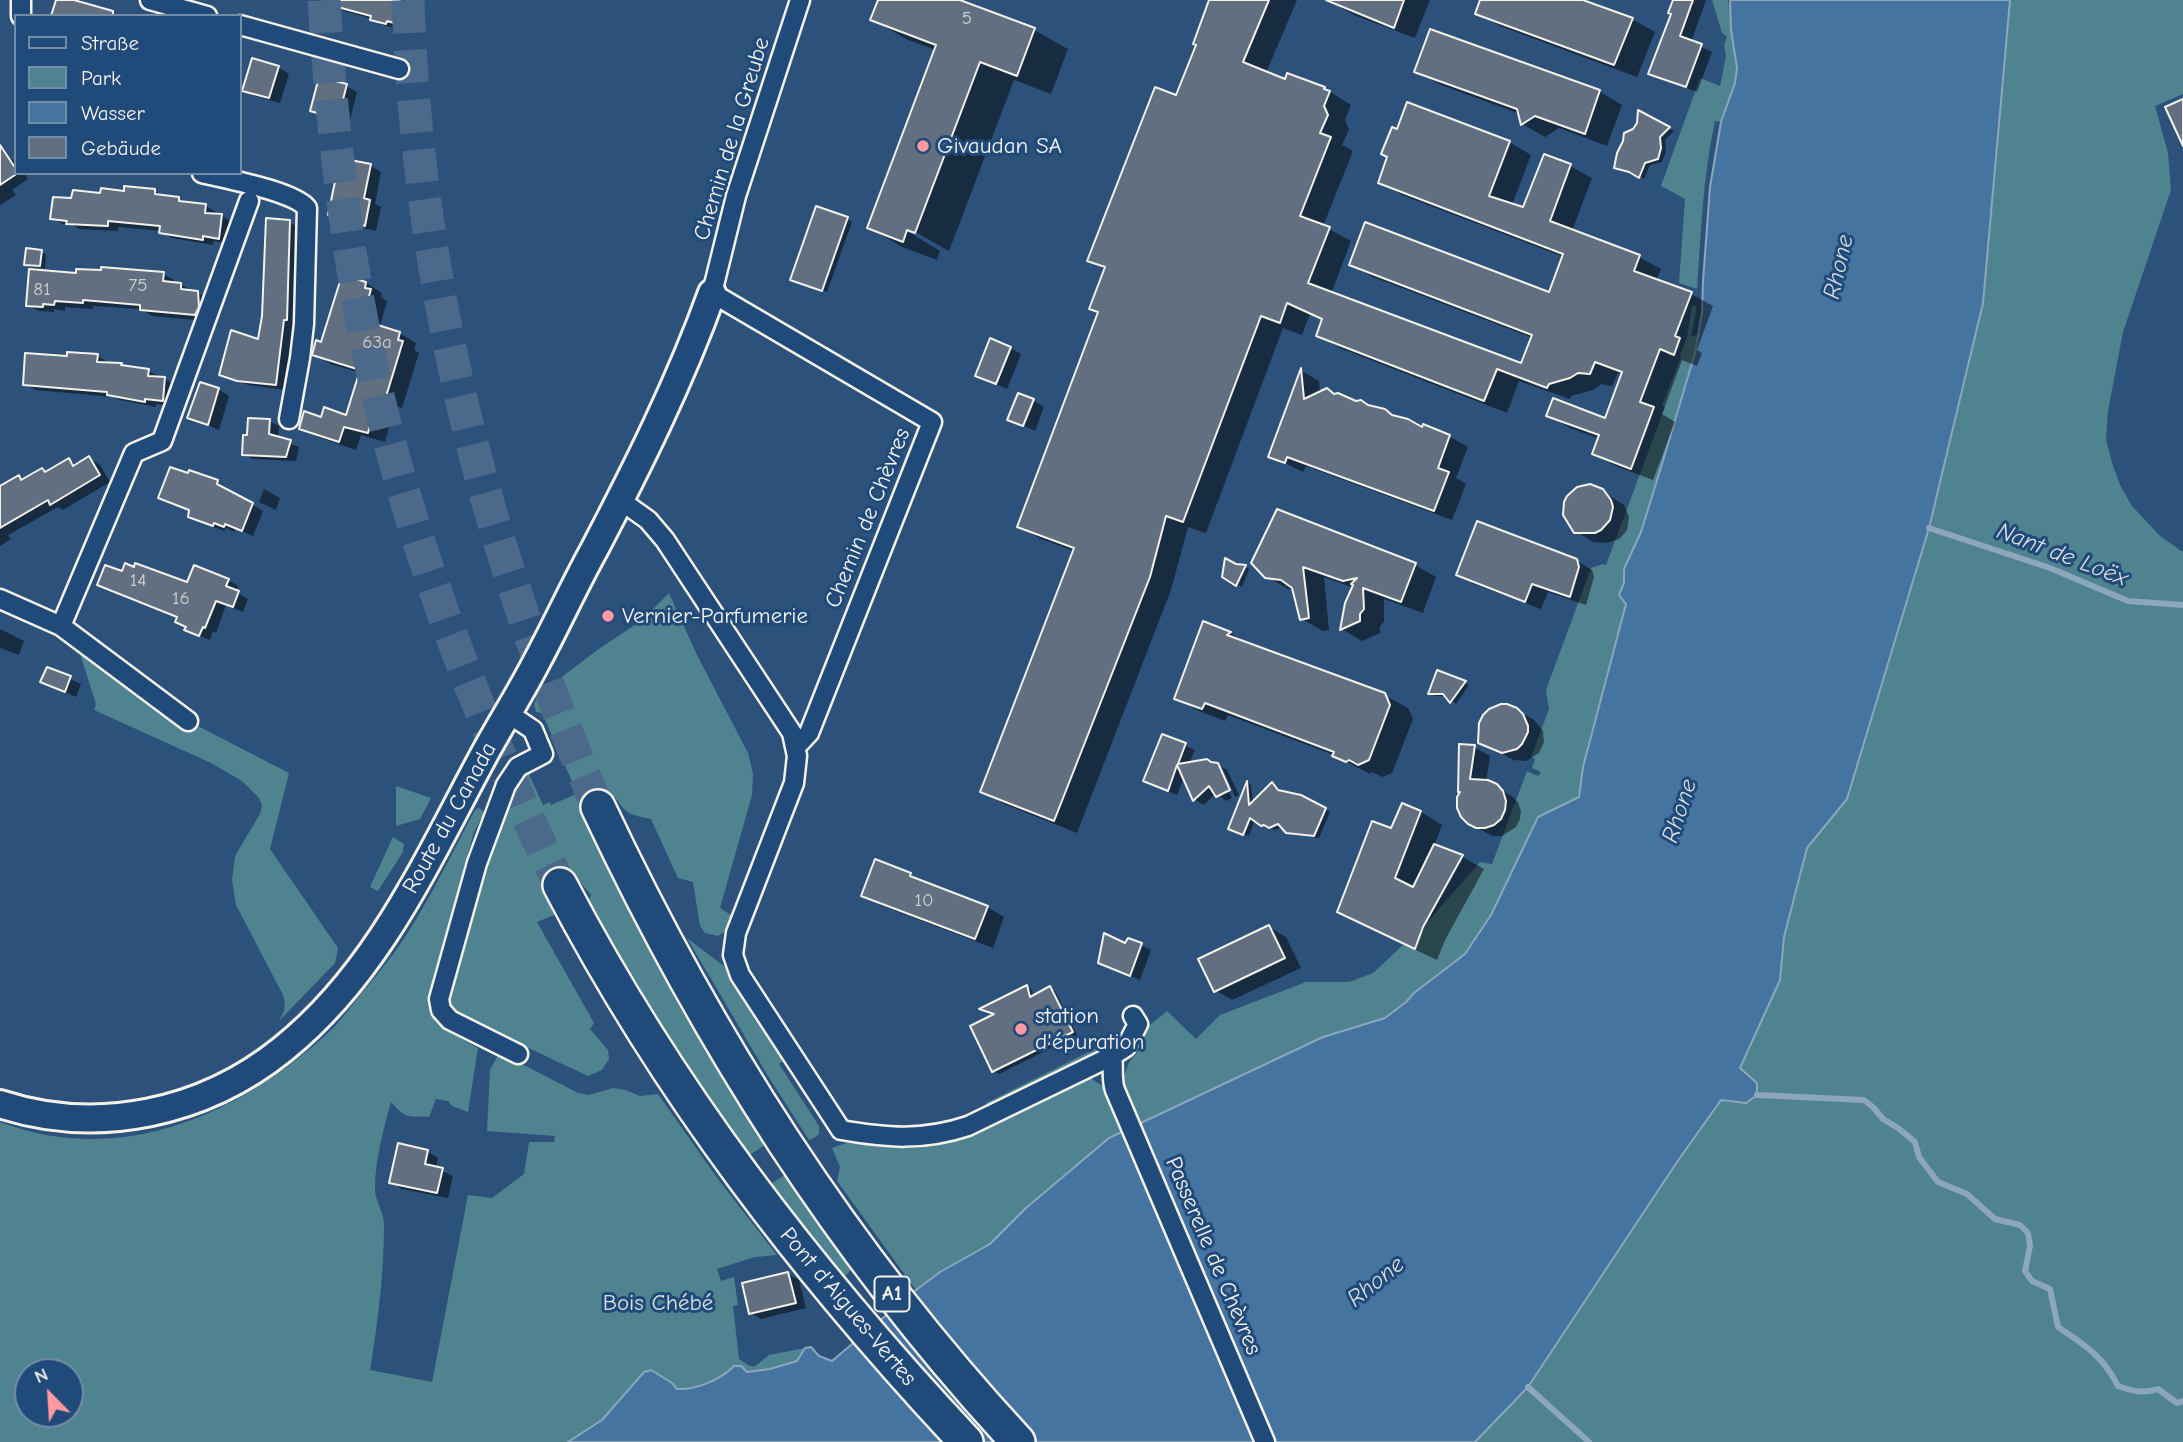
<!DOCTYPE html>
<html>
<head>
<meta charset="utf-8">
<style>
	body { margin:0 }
	#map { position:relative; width:2183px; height:1442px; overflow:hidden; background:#2c517b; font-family:"Comic Neue",sans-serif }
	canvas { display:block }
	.legend { position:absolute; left:14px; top:14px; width:228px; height:161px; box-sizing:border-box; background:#1f4a7a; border:2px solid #748da6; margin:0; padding:9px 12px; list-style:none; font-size:21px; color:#f4f1e8 }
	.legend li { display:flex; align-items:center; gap:14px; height:35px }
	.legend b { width:35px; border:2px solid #748da6 }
	.north { position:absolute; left:14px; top:1358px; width:70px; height:70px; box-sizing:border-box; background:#1f4a7a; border:2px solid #748da6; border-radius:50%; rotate:336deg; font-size:19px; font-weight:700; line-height:28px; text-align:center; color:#f4f1e8 }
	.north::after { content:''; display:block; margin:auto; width:24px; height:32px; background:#ff9aa2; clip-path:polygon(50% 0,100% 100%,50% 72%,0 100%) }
</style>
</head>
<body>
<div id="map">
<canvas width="2183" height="1442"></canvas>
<ul class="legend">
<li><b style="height:9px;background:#1f4a7a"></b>Straße</li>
<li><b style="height:19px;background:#4f8390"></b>Park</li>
<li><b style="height:19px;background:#4674a1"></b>Wasser</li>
<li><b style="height:19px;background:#616f80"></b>Gebäude</li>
</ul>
<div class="north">N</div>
</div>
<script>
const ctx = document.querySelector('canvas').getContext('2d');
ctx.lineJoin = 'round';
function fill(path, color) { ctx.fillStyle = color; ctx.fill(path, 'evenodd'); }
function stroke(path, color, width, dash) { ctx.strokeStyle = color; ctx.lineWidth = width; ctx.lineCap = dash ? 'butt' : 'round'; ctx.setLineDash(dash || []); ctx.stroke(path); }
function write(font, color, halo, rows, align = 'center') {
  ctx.font = font + ' "Comic Neue",sans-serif'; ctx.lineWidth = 6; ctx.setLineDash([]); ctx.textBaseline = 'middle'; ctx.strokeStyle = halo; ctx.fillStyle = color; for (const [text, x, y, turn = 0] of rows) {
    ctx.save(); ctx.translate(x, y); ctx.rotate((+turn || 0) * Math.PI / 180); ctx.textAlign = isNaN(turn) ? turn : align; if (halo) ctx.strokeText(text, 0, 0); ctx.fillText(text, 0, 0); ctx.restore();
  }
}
fill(new Path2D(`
	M1712 0H1728L1737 68 1735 83 1721 122 1715 121C1703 176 1701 232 1697 289L1679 283 1685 199 1661 186 1700 78 1720 86 1726 56 1724 45 1727 37 1722 33Z
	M2010 0H2183V94L2155 106 2168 153 2171 190 2123 332 2108 411 2106 440 2113 466 2121 487 2132 506 2160 536 2183 552V1442H1475L1528 1387 1677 1162 1721 1100 1746 1103 1757 1083 1740 1069 1780 980 1784 937 1807 848 1847 799 1929 528 1983 303Z
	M1692 305 1697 307 1691 336 1698 335 1695 353 1641 532 1624 569 1626 604 1583 767 1579 797 1538 818 1507 885 1517 893 1408 1029 1109 1139 1026 1208 990 1244 940 1272 916 1290 837 1181 840 1167 832 1148 846 1143 863 1141 914 1146 944 1140 1085 1074 1111 1092 1120 1085 1130 1061 1141 1048 1145 1029 1167 1011 1196 1039 1220 1015 1306 982H1349L1373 973 1404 944 1415 949 1423 927 1480 862 1492 864 1527 771 1538 776 1541 772 1532 768 1535 759 1531 757 1549 709 1546 690 1591 568 1603 564 1606 565 1665 407 1662 405 1681 357 1680 356 1687 337Z
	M669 593 697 655 748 753 753 774 752 795 720 908 734 917 730 928 718 936 705 933 700 926 693 882 678 878 651 819C632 815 626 815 615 797 586 803 580 807 591 837H593L679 1006 722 1078 765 1145 748 1156 657 1022 588 903 591 895 575 876 561 877 547 886 549 902 554 915 537 922 594 1023 590 1029 608 1050 609 1059 602 1070 588 1076 456 1014 450 1010 447 1000 485 869 520 777 527 770 543 805 550 802 551 805 574 795 573 790 575 788 542 713 536 712 534 703 550 686 600 648 641 621Z
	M77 644 188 721 289 773 270 849 338 948 335 963 279 1021C285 1011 286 1006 283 995L236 905 232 880 235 856 260 814 262 805 259 798 242 781 211 763 94 710 96 704Z
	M396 786 431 798 420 819 396 826Z
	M478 808 482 810 484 813 474 832 430 990C430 1028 449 1031 478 1048L468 1112 452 1106 448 1101 436 1099 429 1117C406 1116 406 1119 391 1102 384 1127 375 1161 375 1187 374 1200 384 1211 384 1224 384 1273 378 1322 370 1370L432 1382 468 1195 492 1198 524 1174 529 1142H554L555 1136 487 1131 490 1070 497 1057V1051L578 1093 589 1095 613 1088 625 1090 640 1096 658 1094 718 1179 777 1255 755 1257 717 1269 721 1281 734 1277 738 1305 733 1306 739 1359 748 1365 754 1367 769 1355 805 1348 797 1361 724 1442H0V1122C121 1168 240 1115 330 1031 340 1022 348 1010 357 999 369 984 382 969 394 953 426 909 449 858 475 810ZM28 1372H70V1414H28Z
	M393 837 404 844 403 852 378 891 370 887Z
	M687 938 724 966 787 1058 779 1064 819 1126V1134L814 1138 809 1140 768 1076Z
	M1111 1041 1112 1047 988 1107 986 1103Z
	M785 1175 852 1269 844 1277 770 1184Z`), '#4f8390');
const water = new Path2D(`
	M1730 0H2010L1983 303 1929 528 1847 799 1807 848 1784 937 1780 980 1740 1068 1757 1083V1095L1746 1103 1721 1100 1677 1162 1528 1387 1475 1442H568L602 1420 644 1372 651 1370 672 1383 677 1389C696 1390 720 1380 734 1366H741L747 1372 770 1369 797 1361 805 1348 811 1347 819 1356 832 1361 916 1290 940 1272 990 1244 1026 1208 1109 1138 1323 1037 1385 1018 1406 1002 1414 993 1465 954 1491 915 1538 817 1579 797 1583 767 1626 604 1619 595 1624 583V569L1641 532 1662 464 1695 353 1702 312 1703 281 1710 187 1721 122 1735 83 1737 68 1731 30Z`);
fill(water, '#4674a1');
stroke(water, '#8ca6bd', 2);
fill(new Path2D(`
	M314 0H409L412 2 405 28 398 26 397 29 383 25 372 19 341 10 340 13 327 10 316 4V2Z
	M880 0H955L1034 30 1068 49 1051 94 1014 80 949 251 907 227V231L940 251 937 260 902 247 869 227 936 50 906 39 872 19Z
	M1211 0H1297L1266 73 1286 81 1324 88 1351 105 1345 120 1349 129 1342 145 1353 151 1323 226 1351 241 1331 294 1522 365 1533 338 1373 277 1351 265 1550 294 1564 257 1402 195 1380 182 1509 142 1531 155 1512 205 1524 210 1545 156 1570 166 1592 178 1572 231 1639 257 1661 269 1656 281 1691 294 1713 306 1697 350 1702 353 1697 366 1682 360 1662 414 1675 422 1653 480 1616 466 1594 454 1600 439 1570 428 1548 415 1606 420 1623 375 1618 373 1612 386 1601 384 1593 390 1571 396 1570 399 1519 381 1507 413 1340 348 1318 335 1324 320 1310 314 1302 335 1283 328 1206 533 1188 527 1171 590 1077 833 1004 804 982 791 1074 551 1041 539 1019 526 1099 313 1091 308 1106 270 1089 260 1177 97 1198 45Z
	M1337 0H1430L1415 38 1356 16 1335 4Z
	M1482 0H1578L1632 19 1655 32 1637 77 1500 26 1477 13Z
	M1675 0H1706L1691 42 1712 52 1697 92 1661 79 1650 73 1673 14Z
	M1431 31 1600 92 1622 105 1607 146 1559 128 1545 137 1522 124 1520 114 1439 84 1417 71Z
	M278 67 289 74 280 103 255 96 244 90Z
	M346 86 357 92 349 124 322 117 312 111Z
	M1639 113 1674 131 1665 140 1666 152 1662 162 1650 165 1644 179 1635 173 1615 168 1639 124Z
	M0 157H7L16 162V173H24L28 179 12 190 16 195 0 205Z
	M342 160 371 166 381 172 375 204 381 207 376 231 359 227 330 214Z
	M155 191 165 197 179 199 188 204 206 206 216 212V216H222L232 222 230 244 214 241 213 245 172 238 161 231 118 227V231L79 229 73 225 63 224 52 218 73 200 101 195Z
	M847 219 852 222 827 292 797 282Z
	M289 222 299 228 297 325 294 324 285 390 248 385 221 374 259 342Z
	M41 252 46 254 45 268 30 267 26 264Z
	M163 274 174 280V284L181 285 209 299 206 321 152 316 141 309 93 306V309L65 307V311L54 309V312L39 311 28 305 77 275Z
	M366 283 382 293 381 297 387 301 380 326 399 333 416 343 414 350 419 353 402 408 395 406 385 442 361 435 356 450 318 437 301 428 322 419 347 417 360 373 331 364 314 354Z
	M1010 348 1021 354 1007 389 978 376Z
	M97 356 108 362V364H121L126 367 149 371 160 377 159 379H165L176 385 173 406 156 404V407L120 400 114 397 36 390 25 384 68 358Z
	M1302 371 1319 381 1320 393 1335 395 1384 410 1423 429 1424 427 1450 437 1468 447 1456 478 1466 484 1452 520 1306 466 1303 472 1270 456Z
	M218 389 229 396 219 430 190 417Z
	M1033 400 1044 407 1035 431 1010 419Z
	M269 421 279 426 278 439 299 447 296 461 253 459 244 454Z
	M89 458 100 465 110 482 63 510 58 507 8 535 11 539 0 546V488L19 477 24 480 42 470 46 473 69 460 77 465Z
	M217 482 228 488 227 491 263 511 253 536 235 528V532L226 528 224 531 201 522 190 516 191 511 161 498Z
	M264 489 280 498 276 510 259 502Z
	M1602 491 1624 505 1629 517 1627 530 1623 535 1619 539 1606 543 1593 542 1576 531Z
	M1576 560 1592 570 1594 577 1586 605 1548 592 1541 609 1474 584 1458 574Z
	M1253 563 1415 565 1436 577 1423 613 1384 599V622L1380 626V633L1362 641 1342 629 1354 588 1324 577 1329 630 1323 631 1302 619 1294 590 1288 589 1266 576Z
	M1235 566 1245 567 1249 569 1242 587 1224 576Z
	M123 574 188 585 228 580 238 586 236 592 248 599 243 612 226 605 216 633 213 631 210 640 186 630 187 627 179 618Z
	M1204 624 1230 633 1252 646 1384 695 1408 708 1413 719 1392 773 1382 777 1372 772 1370 774 1334 755 1228 715 1225 721 1199 711 1176 698Z
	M0 629 24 641 19 655 0 648Z
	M48 669 81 684 76 697 43 682Z
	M1465 682 1469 685 1456 704 1447 696H1435L1430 693Z
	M1517 710 1534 720 1543 731 1544 742 1539 753 1526 761 1514 760 1479 742Z
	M1163 736 1195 750 1189 764 1220 766H1218L1232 798 1226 801 1216 793 1204 805 1195 800 1184 777 1177 795 1145 781Z
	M1474 747 1490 756 1486 782 1512 796 1518 802 1521 811 1520 819 1516 827 1502 836H1493L1485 832 1469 823 1462 816Z
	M1222 767 1227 770 1239 795 1235 797Z
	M1248 783 1251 785 1253 803 1273 785 1281 793 1301 796 1330 812 1319 838 1293 835 1282 827 1275 830 1267 827 1255 819 1249 836 1230 828Z
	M1403 805 1421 812 1442 825 1434 846 1463 857 1484 869 1445 940 1437 960 1361 924 1339 911 1392 830Z
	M876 861 987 907 1004 917 993 948 880 905 863 895Z
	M1269 927 1286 937 1301 968 1232 1000 1215 990Z
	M1129 940 1151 950 1140 980 1100 963 1126 946Z
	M1027 987 1032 990 1033 997 1050 988 1055 991 1077 1035 999 1074 994 1071 997 1015Z
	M427 1151 438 1158 436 1168 453 1176 448 1198 402 1189 391 1182Z
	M788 1274 799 1280 806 1308 761 1319 751 1313Z`), '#0007');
stroke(new Path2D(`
	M1929 528 2050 568 2128 601 2183 605
	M1757 1095 1864 1100 1874 1108 1883 1119 1898 1128 1915 1142 1919 1157 1938 1182 1967 1194 1995 1219 2020 1225 2028 1233 2030 1246 2025 1271 2032 1281 2050 1289 2058 1327C2085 1345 2103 1356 2118 1386 2133 1391 2142 1394 2158 1389L2177 1403 2183 1401
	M1528 1387 1589 1442`), '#8ca6bd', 6);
const building = new Path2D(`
	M56 0H74L113 11V16H51Z
	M331 0H400L394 23 387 21 386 24 370 20 371 16 330 5Z
	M878 0H960L1035 28 1017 76 980 62 915 233 907 230 903 242 867 228 936 45 870 20Z
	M1209 0H1269L1243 62 1285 79 1287 73 1325 87 1324 89 1330 91 1324 106 1328 115 1320 133 1331 137 1300 216 1330 227 1308 283 1521 363 1532 335 1349 265 1365 222 1549 292 1563 254 1378 183 1387 157 1381 154 1392 127 1397 129 1407 102 1510 141 1489 196 1523 207 1544 154 1571 164 1550 221 1640 255 1634 271 1692 292 1675 336 1680 338 1674 355 1660 349 1640 402 1654 407 1631 469 1592 454 1599 435 1546 416 1553 398 1605 418 1622 372 1595 362 1590 374 1578 373 1570 378 1549 384 1547 388 1497 369 1484 401 1316 336 1322 319 1287 303 1280 323 1261 316 1183 522 1166 516 1150 577 1054 821 980 792 1074 548 1017 527 1098 312 1089 309 1105 267 1087 261 1155 87 1176 95 1196 45 1193 44Z
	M1326 0H1404L1394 28Z
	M1480 0H1583L1633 18 1614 65 1475 14Z
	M1673 0H1693L1680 36 1702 44 1686 87 1648 74 1671 14 1668 13Z
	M1430 29 1600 90 1585 134 1535 116 1521 125 1517 109 1414 72Z
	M252 58 279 66 269 98 242 91Z
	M319 77 347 84 338 119 310 111Z
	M2183 99V146L2165 107Z
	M1638 110 1670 127 1660 137 1661 148 1658 159 1645 163 1639 178 1629 172 1614 168 1617 153 1623 141 1624 133 1633 129 1637 123Z
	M0 145 16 169V173H18L0 185Z
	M340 158 371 164 364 198 370 200 365 226 346 222 347 219 328 215Z
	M124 186 155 189V194L179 197V201L206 204 205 213 222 214 219 239 203 236V240L159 233 160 226 108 221V226L66 224 67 221 50 219 53 197 71 198 73 190 100 193 101 188 124 191Z
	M816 206 848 217 822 291 790 280Z
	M266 218 290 220 287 320H284L276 385 237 381 219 375 231 330 258 339 262 316Z
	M26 248 42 250 40 266 24 265Z
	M101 267 164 272 163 281 181 283V289L198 291 199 307 195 315 140 310V305L83 300V303L55 301 54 305 43 304V307L26 306 29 269 76 273V269L101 270Z
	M342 275 366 282 365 288 371 289 364 315 367 316 365 321 400 332 398 340 403 341 385 400 378 398 368 433 344 427 339 442 299 429 304 411 321 417 324 407 346 415 360 370 312 355 316 340 321 342Z
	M990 338 1011 347 996 384 975 376Z
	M67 352 98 354 97 362 122 363 121 365 149 369 148 376 165 377 163 401 145 399V402L107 395V392L23 385 25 353 67 356Z
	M1301 368 1304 399 1327 388 1334 394 1338 393 1356 401 1361 400 1368 405 1385 409 1392 415 1408 419 1422 427 1423 424 1450 435 1438 468 1449 472 1434 511 1287 457 1285 463 1268 457Z
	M200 382 219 388 208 425 187 418Z
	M1018 393 1034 399 1023 426 1007 420Z
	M248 418 270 419 269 434 291 440 286 457 242 455 243 435H247Z
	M89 456 100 475 50 505 48 500 0 528V486L19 475 21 480 42 468 45 472 69 458 73 466Z
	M170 467 188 473 189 470 218 480 217 484 253 503 242 531 225 524 224 527 214 523 213 526 188 517 189 510 158 498Z
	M1590 484 1603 489 1611 500 1613 507 1610 520 1601 530 1595 533H1574L1563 515 1564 502 1567 496 1577 487Z
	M1277 509 1416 563 1401 602 1363 588 1364 609 1360 614V621L1340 630 1345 603 1353 585 1351 584 1357 578 1343 581 1303 567 1309 618 1300 620 1292 588 1281 580 1265 578 1251 563Z
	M1477 521 1577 559 1579 567 1570 597 1532 584 1525 602 1456 575Z
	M1225 558 1236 564 1246 565 1236 586 1222 577Z
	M125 563 134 567 135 563 187 582 194 565 229 579 226 586 239 591 233 607 216 601 205 628 203 627 199 636 184 630 186 627 175 622 177 617 97 585 105 565 122 571Z
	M1203 621 1231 632 1227 635 1385 693 1390 705 1369 760 1358 765 1349 760 1346 762 1332 756 1334 752 1205 703 1202 709 1174 699Z
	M47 667 71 676 65 692 40 682Z
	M1437 670 1466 681 1450 703 1443 694H1428Z
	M1501 704H1507L1517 708 1523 714 1528 726V732L1522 744 1517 749 1502 753 1478 743 1479 723 1483 715 1489 709Z
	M1162 734 1186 743 1178 764 1207 759 1211 762 1218 763 1230 790 1216 797 1209 786 1193 801 1177 765 1168 791 1143 781Z
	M1459 744 1475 745 1470 779 1488 780 1497 784 1503 791 1506 801 1505 810 1501 819 1494 825 1485 828H1476L1468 824 1461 817 1457 808V797L1460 792H1458Z
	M1247 781 1249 805 1272 782 1278 790 1301 795 1326 808 1314 836 1286 833 1278 824 1269 828 1264 825 1261 826 1250 818 1243 835 1228 829Z
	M1402 803 1421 811 1395 878 1413 887 1434 844 1463 855 1423 927 1415 949 1337 912 1372 821 1391 828Z
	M875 859 911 873 910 876 988 906 975 939 861 896Z
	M1269 925 1285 958 1214 992 1198 959Z
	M1104 933 1125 943 1128 938 1142 943 1130 976 1098 963Z
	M1027 985 1030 997 1050 986 1073 1032 992 1072 970 1026 994 1014 979 1009Z
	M398 1143 428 1150 425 1164 443 1168 437 1193 389 1183Z
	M788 1272 796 1303 749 1314 742 1283Z`);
fill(building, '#616f80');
stroke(building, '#f4f1e8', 2);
stroke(new Path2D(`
	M324 0C330 103 341 204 359 305 396 508 469 701 560 885
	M408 0C417 278 486 553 598 807`), '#4a698b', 33, [33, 17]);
const street = new Path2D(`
	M21 0V16
	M150 0 207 16
	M240 25 399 69
	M202 173C226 179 293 191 307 208L304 324 300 358 289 419
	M620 500 648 520 665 540 792 733 797 756 794 783 736 933 733 955 740 975 841 1130C887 1138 923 1141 968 1126L1112 1056 1126 1047 1138 1024 1133 1016
	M0 599 61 626 188 721
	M61 626 134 453 162 441 249 201
	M508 713 533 730 543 754 518 767 506 785 477 863 439 999 441 1010 450 1020 518 1054
	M796 747 809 733 932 422 712 293 736 196 800 0
	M1112 1056C1114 1068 1111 1079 1115 1090L1265 1442`);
const secondary = new Path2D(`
	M0 1104C98 1136 204 1113 283 1049 379 972 428 858 485 753 502 722 521 692 537 661 557 624 574 586 594 550 638 466 680 382 712 293`);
const highway = new Path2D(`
	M598 807C708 1040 842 1252 1018 1442
	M560 885C668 1092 807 1272 966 1442`);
stroke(street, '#f4f1e8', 23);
stroke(secondary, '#f4f1e8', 32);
stroke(highway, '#f4f1e8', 38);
stroke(street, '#1f4a7a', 18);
stroke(secondary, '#1f4a7a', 26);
stroke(highway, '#1f4a7a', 33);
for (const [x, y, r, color] of [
	[923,146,7,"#ff9aa2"],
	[608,616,7,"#ff9aa2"],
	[1021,1029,7,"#ff9aa2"]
]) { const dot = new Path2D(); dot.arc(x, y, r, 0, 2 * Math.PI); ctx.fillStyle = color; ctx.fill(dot); stroke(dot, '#1f4a7a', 2.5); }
write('19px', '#cfd0ce', null, [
	["5",967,19],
	["75",138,286],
	["81",42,290],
	["63a",377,343],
	["14",138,581],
	["16",181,599],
	["10",924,901]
]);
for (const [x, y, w] of [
	[892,1294,35]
]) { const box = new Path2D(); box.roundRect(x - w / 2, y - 17.5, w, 35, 5); ctx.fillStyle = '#1f4a7a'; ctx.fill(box); stroke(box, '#f4f1e8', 2); }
write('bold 21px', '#f4f1e8', null, [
	["A1",892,1294]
]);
write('23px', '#f4f1e8', '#1f4a7a', [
	["Chemin de la Greube",732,139,-73],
	["Chemin de Chèvres",868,518,-68],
	["Route du Canada",450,818,-61],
	["Passerelle de Chèvres",1213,1256,67],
	["Pont d'Aigues-Vertes",848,1307,50]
]);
write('23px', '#f4f1e8', '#1f4a7a', [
	["Givaudan SA",937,146],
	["Vernier-Parfumerie",622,616],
	["station",1035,1016],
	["d'épuration",1035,1042]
], 'left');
write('23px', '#dbe0db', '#1f4a7a', [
	["Bois Chébé",658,1303]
]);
write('italic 24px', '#dadedd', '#1f4a7a', [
	["Rhone",1839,267,-77],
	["Nant de Loëx",2062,555,21],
	["Rhone",1680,811,-72],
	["Rhone",1376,1282,-39]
]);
</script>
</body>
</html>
